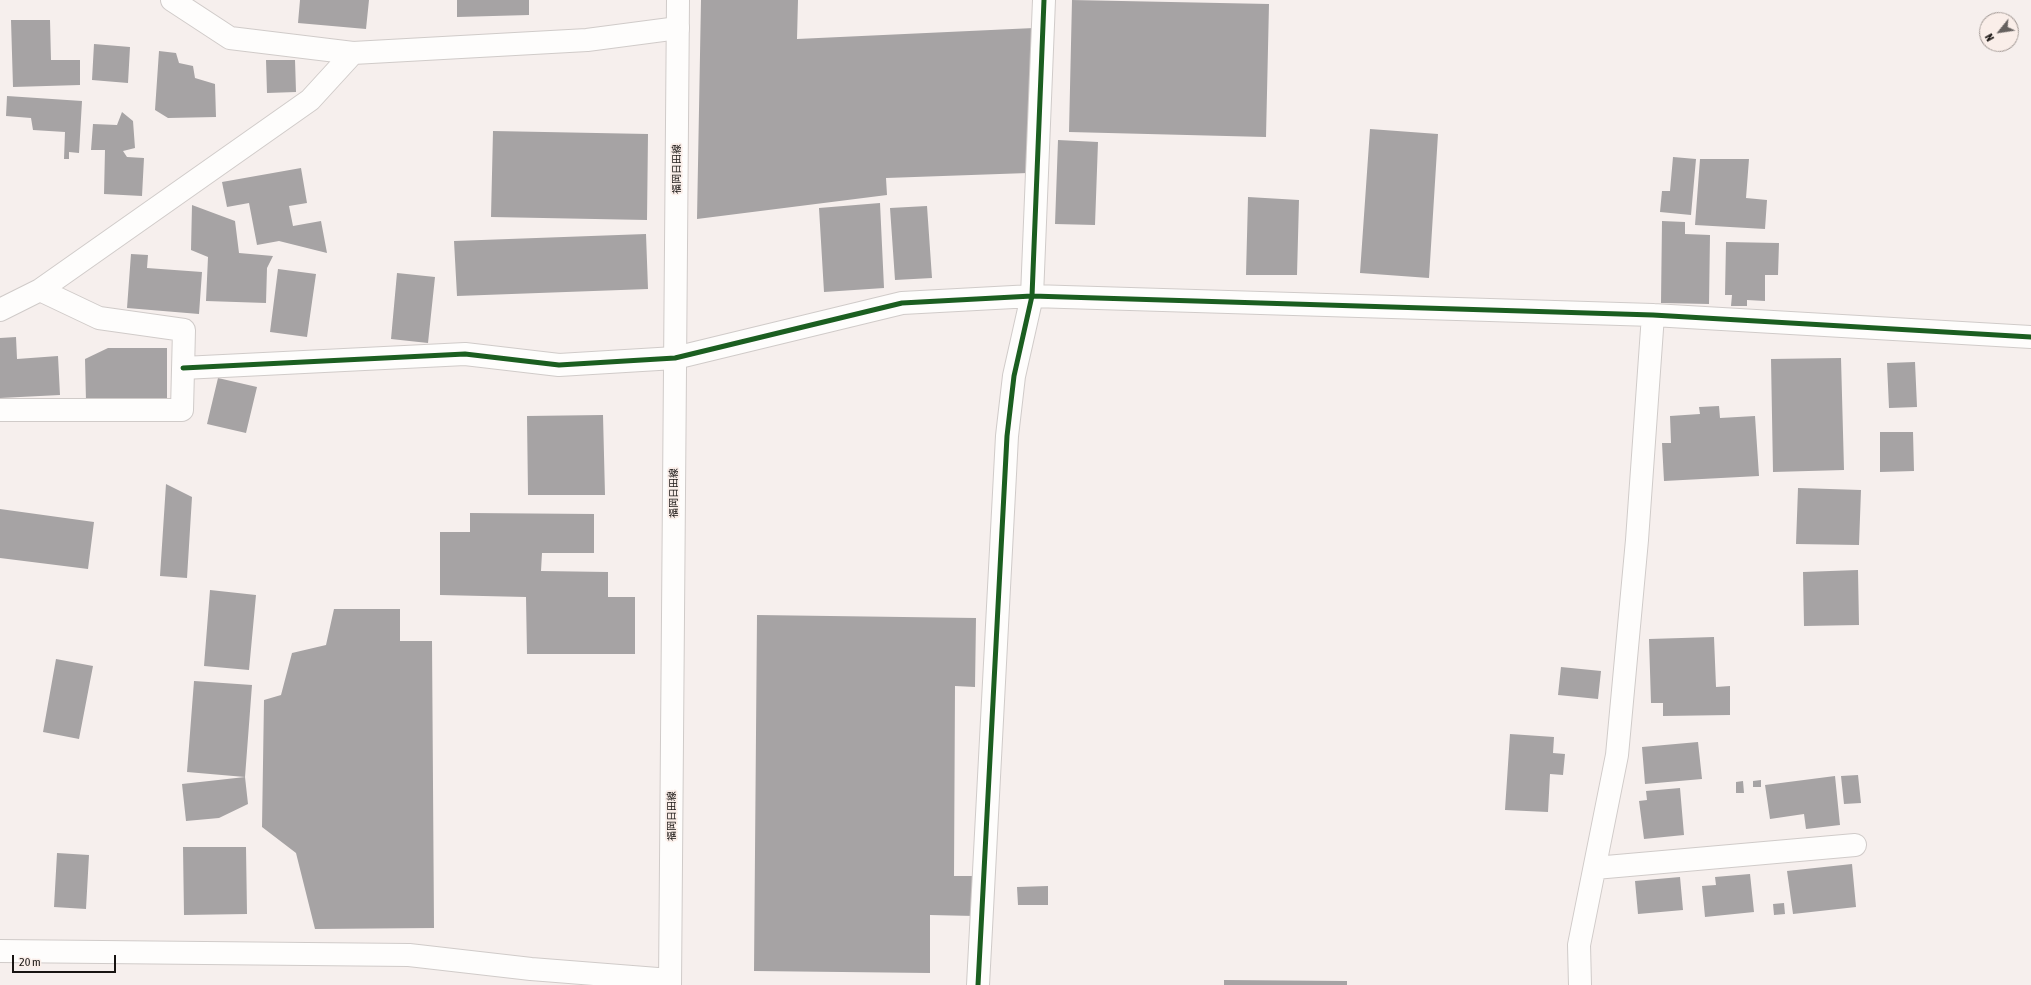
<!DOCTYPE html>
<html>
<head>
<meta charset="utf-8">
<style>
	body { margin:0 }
	#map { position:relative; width:2031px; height:985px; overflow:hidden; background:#f6efed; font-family:"Asap Condensed",sans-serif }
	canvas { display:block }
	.north { position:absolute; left:1979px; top:12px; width:40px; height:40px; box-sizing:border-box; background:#faeee9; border:1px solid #a09793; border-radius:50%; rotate:240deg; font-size:11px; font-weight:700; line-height:16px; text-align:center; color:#181412 }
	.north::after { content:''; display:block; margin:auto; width:14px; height:18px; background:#66615f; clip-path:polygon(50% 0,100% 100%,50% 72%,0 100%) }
	.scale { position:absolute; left:12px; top:955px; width:104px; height:18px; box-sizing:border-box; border:2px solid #181412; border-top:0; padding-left:5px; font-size:12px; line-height:14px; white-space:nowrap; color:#181412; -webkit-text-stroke:3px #faeee9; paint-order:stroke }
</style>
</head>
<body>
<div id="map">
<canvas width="2031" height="985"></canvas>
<div class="north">N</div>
<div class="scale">20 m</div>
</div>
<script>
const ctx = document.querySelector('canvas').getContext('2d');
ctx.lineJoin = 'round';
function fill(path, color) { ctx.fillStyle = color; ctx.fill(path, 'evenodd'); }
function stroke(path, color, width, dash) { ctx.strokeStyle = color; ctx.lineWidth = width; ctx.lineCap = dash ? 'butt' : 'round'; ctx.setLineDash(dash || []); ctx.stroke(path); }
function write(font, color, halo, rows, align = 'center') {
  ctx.font = font + ' "Asap Condensed","Noto Sans JP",sans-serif'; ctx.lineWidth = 3.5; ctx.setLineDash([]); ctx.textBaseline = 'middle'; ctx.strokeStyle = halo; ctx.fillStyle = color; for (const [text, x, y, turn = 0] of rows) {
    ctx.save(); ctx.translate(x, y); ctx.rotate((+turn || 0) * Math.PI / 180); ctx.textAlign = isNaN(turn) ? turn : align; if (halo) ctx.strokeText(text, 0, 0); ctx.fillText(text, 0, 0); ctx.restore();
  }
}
fill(new Path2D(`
	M300 0H369L366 29 298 23Z
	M457 0H529V15L457 17Z
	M701 0H798L797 39 1034 28 1028 173 886 178 887 195 697 219Z
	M1072 0 1269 4 1266 137 1069 132Z
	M11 20H50L51 60H80V85L13 87Z
	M94 44 130 47 128 83 92 80Z
	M159 51 176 53 179 63 193 66 195 78 215 84 216 117 168 118 155 110Z
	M266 60H295L296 92 267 93Z
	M7 96 82 101 79 153 69 152V159H64L65 132 33 130 31 118 6 116Z
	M122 112 133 121 135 148 123 151 127 157 144 158 142 196 104 194 105 150H91L93 124 117 125Z
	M1370 129 1438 134 1429 278 1360 273Z
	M493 131 648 134 647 220 491 217Z
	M1058 140 1098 142 1095 225 1055 224Z
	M1673 157 1696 159 1691 215 1660 212 1662 191H1670Z
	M1700 159H1749L1746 198 1767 200 1765 229 1695 225Z
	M301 168 307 203 289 206 293 226 321 221 327 253 279 241 257 245 249 203 227 207 222 182Z
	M1248 197 1299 200 1297 275H1246Z
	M880 203 884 288 824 292 819 208Z
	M192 205 235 221 239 253 273 256 267 268 266 303 206 301 208 257 191 250Z
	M927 206 932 278 895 280 890 208Z
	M1662 221 1685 222V234L1710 235 1709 304 1661 303Z
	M646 234 648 289 457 296 454 241Z
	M1726 242 1779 243 1778 275H1765V301L1747 300V306H1731L1732 295H1725Z
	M131 254 148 255 147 268 202 272 199 314 127 308Z
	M278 269 316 274 307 337 270 332Z
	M397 273 435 277 428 343 391 339Z
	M16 337 17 359 58 356 60 395 0 398V338Z
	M108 348H167V400L86 401 85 359Z
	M1841 358 1844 470 1773 472 1771 359Z
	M1915 362 1917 407 1889 408 1887 363Z
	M218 378 257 387 246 433 207 424Z
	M1719 406 1720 418 1755 416 1759 476 1664 481 1662 443H1671L1670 416 1700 414 1699 407Z
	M603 415 605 495H528L527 416Z
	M1880 432H1913L1914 471 1880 472Z
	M166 484 192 497 187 578 160 576Z
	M1798 488 1861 490 1859 545 1796 544Z
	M0 509 94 522 88 569 0 558Z
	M470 513 594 514V553H542L541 571 608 572V597H635V654H527L526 597 440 595V532H470Z
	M1858 570 1859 625 1804 626 1803 572Z
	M210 590 256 595 249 670 204 666Z
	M334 609H400V641H432L434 928 315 929 296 853 262 827 264 700 281 695 292 653 326 645Z
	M757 615 976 618 975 687 955 686 954 876H975V916L930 915V973L754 971Z
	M1714 637 1716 687 1730 686V715L1663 716V703H1651L1649 639Z
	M56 659 93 666 79 739 43 732Z
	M1561 667 1601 671 1598 699 1558 695Z
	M194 681 252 685 245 777 187 772Z
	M1510 734 1554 737 1553 753 1565 754 1563 775 1550 774 1548 812 1505 810Z
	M1698 742 1702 779 1645 784 1642 747Z
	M1858 775 1861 803 1844 804 1841 776Z
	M1835 776 1840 825 1806 829 1804 814 1770 819 1765 785Z
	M245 777 248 804 219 818 186 821 182 784Z
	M1761 780V787H1753V781Z
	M1743 781 1744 793H1736V782Z
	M1680 788 1684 835 1644 839 1639 801 1647 800 1646 791Z
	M183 847H246L247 914 184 915Z
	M57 853 89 855 86 909 54 907Z
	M1852 864 1856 907 1793 914 1787 871Z
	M1750 874 1754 912 1705 917 1702 886 1716 885 1715 877Z
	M1680 877 1683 910 1638 914 1635 881Z
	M1048 886V905H1018L1017 887Z
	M1784 903 1785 914 1774 915 1773 904Z
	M1224 980 1347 981V985H1224Z`), '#a6a3a4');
const minor = new Path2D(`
	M172 0 230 38 353 53 587 40 678 28
	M0 310 40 290 310 100 353 53
	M183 368 465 354 559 365 675 358 902 303 1032 296 1653 315 2031 337
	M0 410H182L184 330 99 318 40 290
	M1595 868 1855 845
	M0 951 409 955 531 969 670 980
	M978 985 1007 436 1014 376 1032 296 1044 0
	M1580 985 1579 945 1617 755 1637 540 1653 315`);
const secondary = new Path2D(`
	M670 985 678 0`);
stroke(minor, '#d0cbc9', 24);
stroke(secondary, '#d0cbc9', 24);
stroke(minor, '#fefdfc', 22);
stroke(secondary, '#fefdfc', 22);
stroke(new Path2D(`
	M183 368 465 354 559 365 675 358 902 303 1032 296 1653 315 2031 337
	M978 985 1007 436 1014 376 1032 296 1044 0`), '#1b5e20', 5);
write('10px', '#181412', '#faeee9', [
	["福岡日田線",677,169,-90],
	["福岡日田線",674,493,-90],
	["福岡日田線",672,816,-90]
]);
</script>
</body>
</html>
